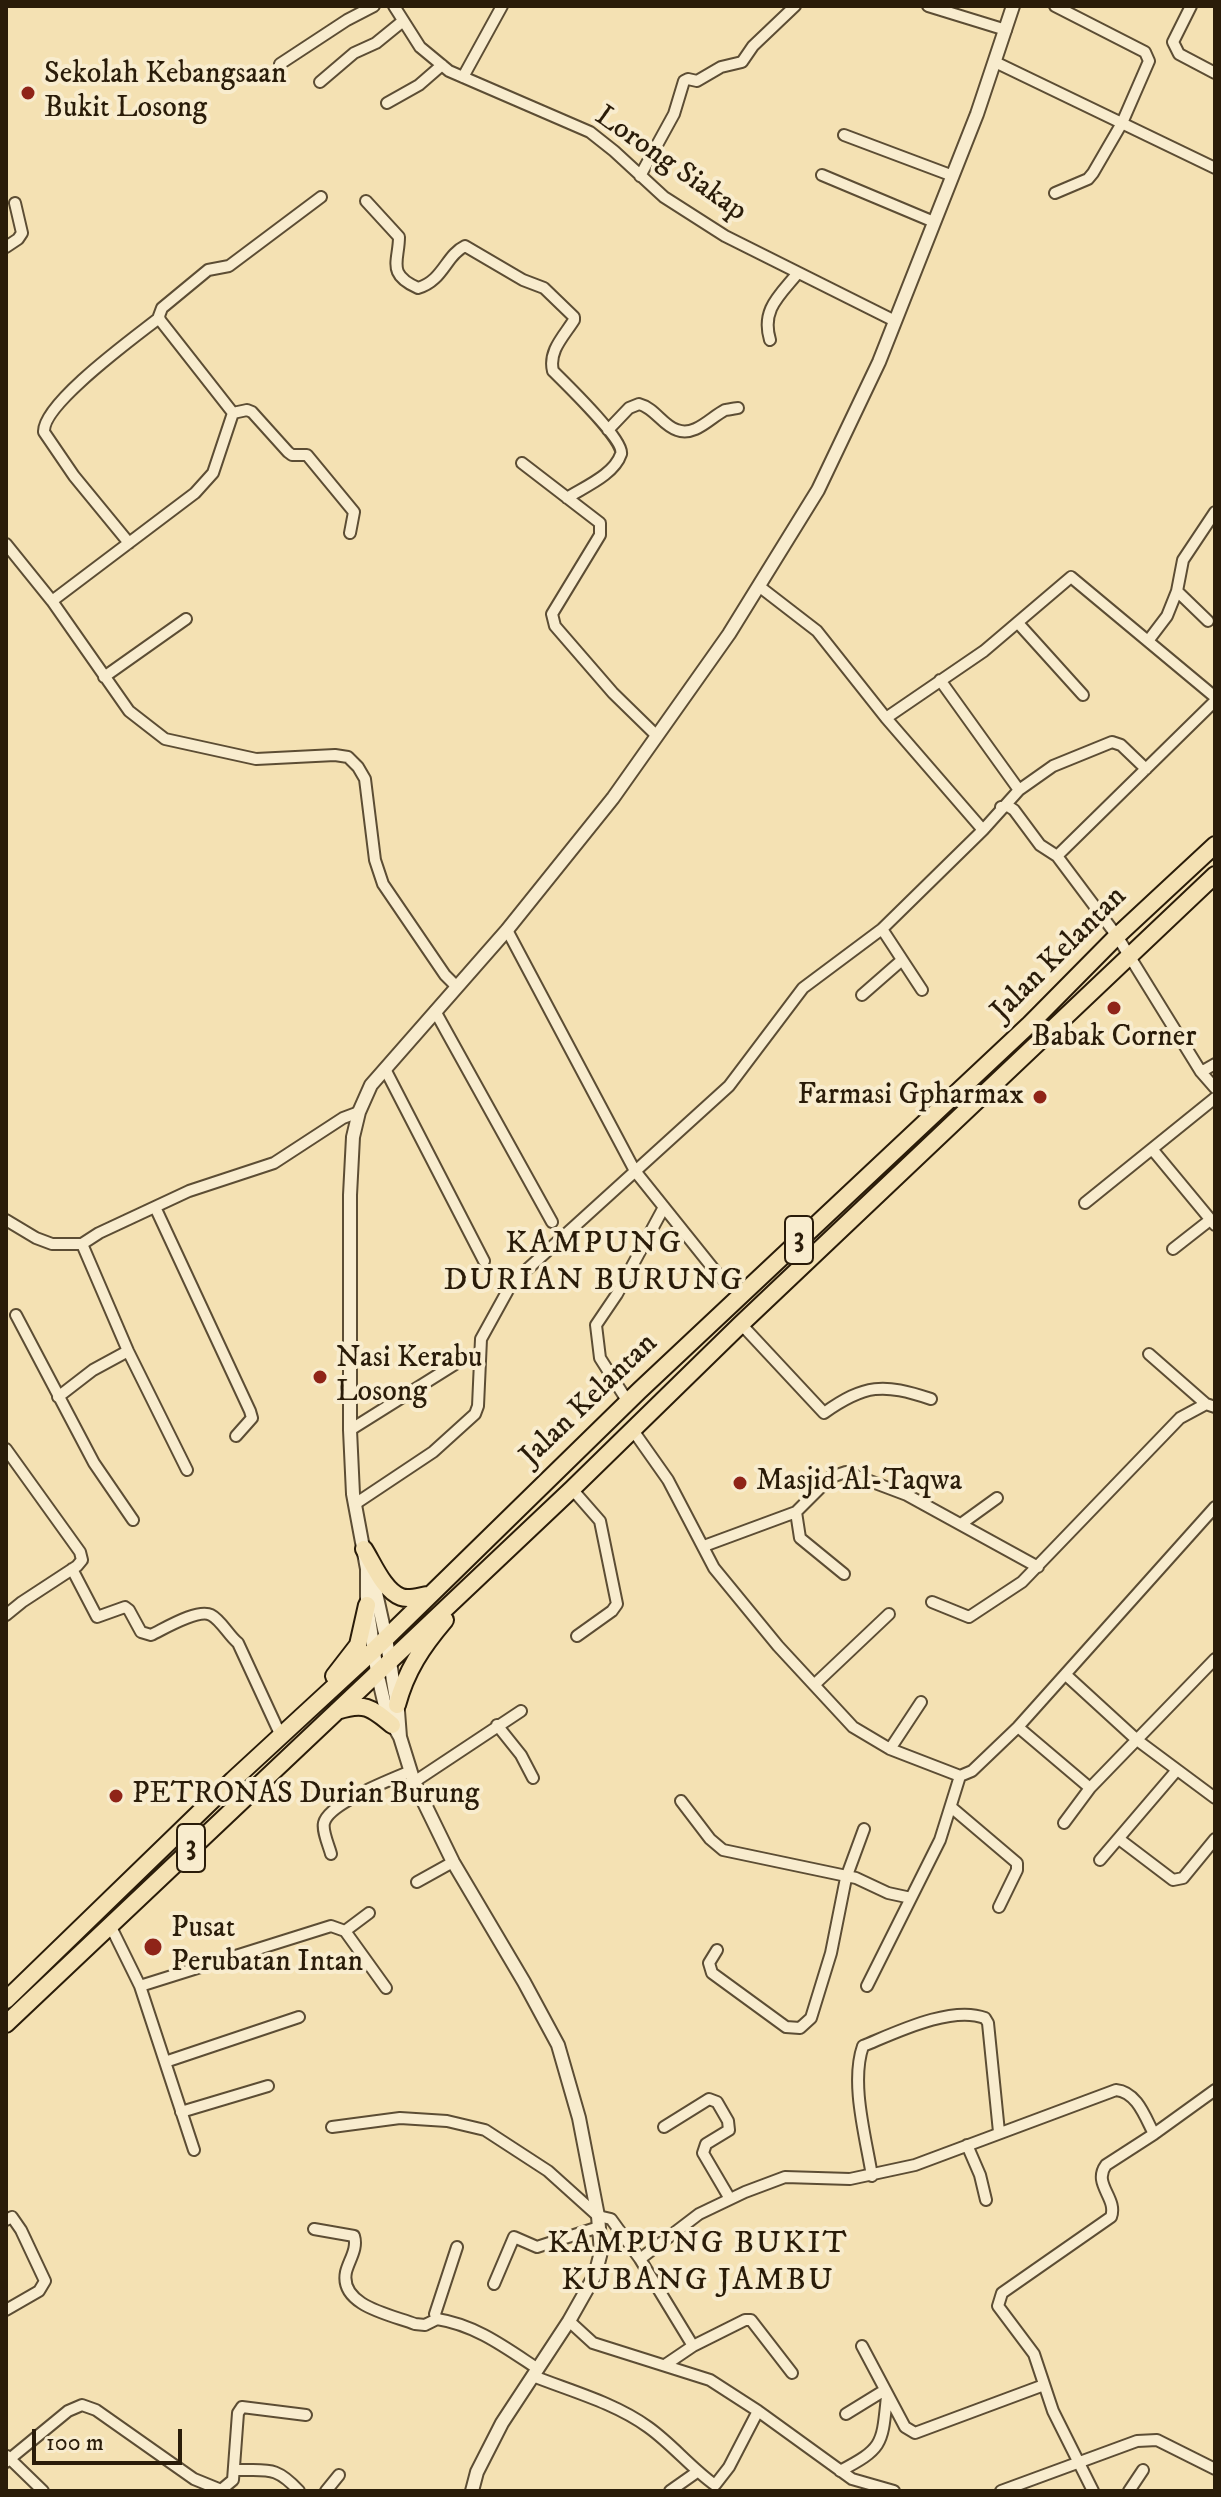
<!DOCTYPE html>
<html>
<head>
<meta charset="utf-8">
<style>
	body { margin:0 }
	#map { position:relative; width:1221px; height:2497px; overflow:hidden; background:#f4e1b3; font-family:"IM FELL DW Pica",serif }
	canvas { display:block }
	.frame { position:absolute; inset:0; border:8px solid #2a1c09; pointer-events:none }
	.scale { position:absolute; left:32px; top:2429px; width:150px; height:36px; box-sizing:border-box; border:4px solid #2a1c09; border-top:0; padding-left:10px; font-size:24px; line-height:28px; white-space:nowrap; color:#2a1c09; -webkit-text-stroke:6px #f8ecce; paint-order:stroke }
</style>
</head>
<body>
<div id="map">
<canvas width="1221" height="2497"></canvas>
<div class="frame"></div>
<div class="scale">100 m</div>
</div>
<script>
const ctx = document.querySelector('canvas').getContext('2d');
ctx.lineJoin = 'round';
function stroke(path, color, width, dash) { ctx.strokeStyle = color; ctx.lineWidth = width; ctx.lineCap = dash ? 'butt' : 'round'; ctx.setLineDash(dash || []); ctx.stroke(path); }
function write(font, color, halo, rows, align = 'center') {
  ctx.font = font + ' "IM FELL DW Pica",serif'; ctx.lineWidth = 8; ctx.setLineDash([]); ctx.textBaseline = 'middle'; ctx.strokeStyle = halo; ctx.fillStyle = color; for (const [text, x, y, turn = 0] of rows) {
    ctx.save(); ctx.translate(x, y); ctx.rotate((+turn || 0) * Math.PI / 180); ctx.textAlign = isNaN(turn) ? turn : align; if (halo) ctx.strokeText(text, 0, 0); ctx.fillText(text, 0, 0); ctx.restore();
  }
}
const minor = new Path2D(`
	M394 6 420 47 449 71 590 132 614 151 664 197 725 236 895 321
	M928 6 1006 30
	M1191 6 1173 42 1179 54 1215 73
	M995 62 1215 168
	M280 64 347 20 374 6
	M463 77 502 6
	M320 82 354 53 376 43 403 21
	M387 103 419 85 442 65
	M844 135 953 176
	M822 175 934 222
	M640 176 674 114 684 81 688 79 697 81 721 67 742 62 753 46 795 6
	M1055 193 1088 179 1093 173 1122 123 1149 61 1145 52 1055 6
	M366 201 399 237C399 261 386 274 418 288 443 281 446 255 465 246L523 280 544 288 574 317V320C564 336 548 351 553 371 565 383 625 441 621 454 614 475 584 487 567 498
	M6 247 18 239 22 233 15 203
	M770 340C761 310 779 296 797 274
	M233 413 247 410 252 412 288 452 292 455H307L354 512 350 533
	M608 430 629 408 639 404C655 408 663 426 677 430 695 437 711 417 725 410 726 410 737 408 738 408
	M522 463 600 523V535L552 614 555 626 613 693 657 736
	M129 543 74 476 44 432C42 404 135 337 159 318
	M6 544 52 601 129 711 165 739 256 759 335 755 348 757 358 767 365 779 375 860 383 884 445 975 457 987
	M760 587 817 631 886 718 983 830
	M1177 591 1208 621
	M52 601 195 493 213 473 233 413 160 320 159 316 162 308 208 270 229 266 321 197
	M1018 623 1083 695
	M1148 641 1167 616 1177 591 1183 560 1215 512
	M104 677 186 619
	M940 680 1019 790
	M886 718 984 651 1071 577 1215 697
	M1001 807 1008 806 1014 810 1040 845 1057 856 1117 936 1201 1072 1215 1088
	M1057 856 1215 701
	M882 929 922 990
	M507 930 635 1171 720 1277 743 1294
	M862 995 902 960
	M435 1011 552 1222
	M385 1069 484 1261
	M1201 1072 1215 1064
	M1152 1149 1215 1225
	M1085 1203 1215 1098
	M155 1207 250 1411 252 1418 236 1436
	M6 1220 36 1238 52 1244H82L99 1233 189 1191 274 1163 343 1118 359 1112
	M82 1244 128 1351 187 1470
	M1173 1249 1210 1220
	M16 1315 94 1463 133 1520
	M741 1324 824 1413C865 1384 883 1383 931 1399
	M1149 1354 1206 1404
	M58 1397 93 1370 128 1351
	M628 1402 600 1358 596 1325 617 1294 664 1207
	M632 1429 668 1480 714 1568 778 1646 853 1727 890 1749 960 1776
	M350 1430 468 1356
	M6 1449 80 1552 82 1560 77 1566 22 1602 6 1615
	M572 1489 600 1521 617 1604 612 1611 577 1636
	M355 1504 433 1452 475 1414 478 1406 481 1339 508 1290 522 1274 729 1086 803 988 882 929 983 830 1019 790 1053 766 1112 742 1121 745 1146 769
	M796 1512 800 1538 844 1574
	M961 1524 997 1498
	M704 1546 796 1512 831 1477 846 1472 907 1495 1038 1567
	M72 1569 97 1617 125 1607 129 1610 141 1632 151 1635C164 1629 198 1608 211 1615 221 1620 229 1636 238 1643L281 1736
	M932 1602 969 1617 1022 1582 1180 1418 1206 1404 1215 1407
	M1066 1675 1137 1740 1215 1798
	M814 1685 889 1614
	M497 1725 521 1755 533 1778
	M1018 1727 1090 1788
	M890 1749 921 1702
	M414 1782 521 1711
	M681 1801 710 1839 723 1850 856 1878 888 1893 911 1898
	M951 1807 1017 1863V1870L999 1907
	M1064 1823 1090 1788 1215 1659
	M1119 1839 1173 1880 1183 1878 1215 1839
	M331 1854C329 1846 322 1831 324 1823 329 1803 392 1779 411 1771
	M1100 1860 1177 1770
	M417 1882 453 1862
	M110 1925 140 1986 194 2150
	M345 1931 369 1913
	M717 1950 709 1963 712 1973 786 2027 800 2028 811 2018 831 1953 846 1878 864 1829
	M140 1986 331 1926 345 1931 386 1988
	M867 1986 940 1840 960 1776 972 1771 1018 1727 1215 1507
	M165 2062 299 2017
	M181 2112 268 2086
	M332 2127 400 2118 447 2121 485 2130 548 2171 598 2216 611 2219 640 2259 693 2346
	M664 2127 709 2099 717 2102 728 2121 729 2130 706 2144 703 2153 730 2199
	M967 2145 980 2175 986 2200
	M872 2176C866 2138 850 2083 863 2046 895 2033 951 2005 985 2018L988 2023 999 2132
	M6 2220 12 2217 21 2230 45 2281 39 2291 6 2310
	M314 2229 354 2236C358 2249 349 2260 346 2272 339 2306 392 2315 415 2324L425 2325 437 2319
	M457 2247 435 2314 437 2319C476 2325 506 2348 538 2369
	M640 2259 699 2214 745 2192 785 2177 850 2179 915 2165 1116 2090C1137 2092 1145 2117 1154 2134L1215 2090
	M494 2284 514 2237 537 2247 599 2227
	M569 2321 593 2343 710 2380 758 2411 852 2479 894 2491
	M862 2346 905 2427 915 2433 1044 2385
	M665 2365 693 2346 745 2320H751L792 2373
	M533 2376C571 2391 615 2403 648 2427 672 2444 691 2468 715 2485L729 2467 758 2411
	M846 2414 885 2390
	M7 2456 43 2491
	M6 2462 68 2411 82 2405 96 2410 194 2479 221 2490 233 2480 238 2413 242 2407 306 2415
	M235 2470C268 2471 275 2465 299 2491
	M840 2471C884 2448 882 2444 887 2396
	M326 2491 339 2475
	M670 2491 697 2472
	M1001 2491 1137 2441 1157 2440 1215 2469
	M1093 2491 1053 2411 1034 2354 998 2306 1002 2293 1111 2217C1118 2198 1092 2184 1106 2165L1154 2134
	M1129 2491 1143 2470`);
const tertiary = new Path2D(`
	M368 1572 374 1584 386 1638 398 1711 400 1737 414 1782 453 1862 524 1982 558 2045 579 2118 598 2216 601 2252 595 2275 569 2321 502 2423 477 2472 472 2491
	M400 1737 387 1714 377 1672 367 1605V1569L353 1494 350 1430V1195L353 1137 359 1112 371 1085 507 930 613 798 729 634 818 490 879 362 977 114 1013 6`);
const trunk = new Path2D(`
	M364 1549C373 1563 384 1591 401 1597 409 1600 420 1596 428 1595
	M334 1676 358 1645 367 1605
	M397 1705C406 1671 422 1647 445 1620
	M337 1711C364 1702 371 1707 392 1725
	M6 2000 233 1780 374 1650 639 1391 1030 1024 1117 936 1215 845
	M6 2024 572 1489 741 1324 1215 875`);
stroke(minor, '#5c4d34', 14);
stroke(tertiary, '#5c4d34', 16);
stroke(trunk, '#2a1c09', 20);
stroke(minor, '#f8ecce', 10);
stroke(tertiary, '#f8ecce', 12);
stroke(trunk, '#f4e1b3', 16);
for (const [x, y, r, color] of [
	[28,93,8,"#8f2418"],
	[1114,1008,8,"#8f2418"],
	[1040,1097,8,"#8f2418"],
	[320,1377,8,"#8f2418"],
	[740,1483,8,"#8f2418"],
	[116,1796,8,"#8f2418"],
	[153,1947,10,"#8f2418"]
]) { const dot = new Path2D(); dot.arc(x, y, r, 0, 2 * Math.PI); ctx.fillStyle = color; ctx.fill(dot); stroke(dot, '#f8ecce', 3); }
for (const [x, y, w] of [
	[799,1240,28],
	[191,1848,28]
]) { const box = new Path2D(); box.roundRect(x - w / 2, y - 24, w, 48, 6); ctx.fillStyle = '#f8ecce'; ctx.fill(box); stroke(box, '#2a1c09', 2); }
write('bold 28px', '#2a1c09', null, [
	["3",799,1240],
	["3",191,1848]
]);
write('30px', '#2a1c09', '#f8ecce', [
	["Sekolah Kebangsaan",44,76],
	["Bukit Losong",44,110],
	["Babak Corner",1114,1039,"center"],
	["Farmasi Gpharmax",1024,1097,"right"],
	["Nasi Kerabu",336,1360],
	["Losong",336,1394],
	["Masjid Al-Taqwa",756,1483],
	["PETRONAS Durian Burung",132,1796],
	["Pusat",171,1930],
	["Perubatan Intan",171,1964]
], 'left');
write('30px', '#2a1c09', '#f8ecce', [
	["Lorong Siakap",670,165,35],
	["Jalan Kelantan",1060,955,-45],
	["Jalan Kelantan",590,1401,-44]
]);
ctx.letterSpacing = '2px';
write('32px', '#2a1c09', '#f8ecce', [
	["KAMPUNG",594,1245],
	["DURIAN BURUNG",594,1282],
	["KAMPUNG BUKIT",698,2245],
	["KUBANG JAMBU",698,2282]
]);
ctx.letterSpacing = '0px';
</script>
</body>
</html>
